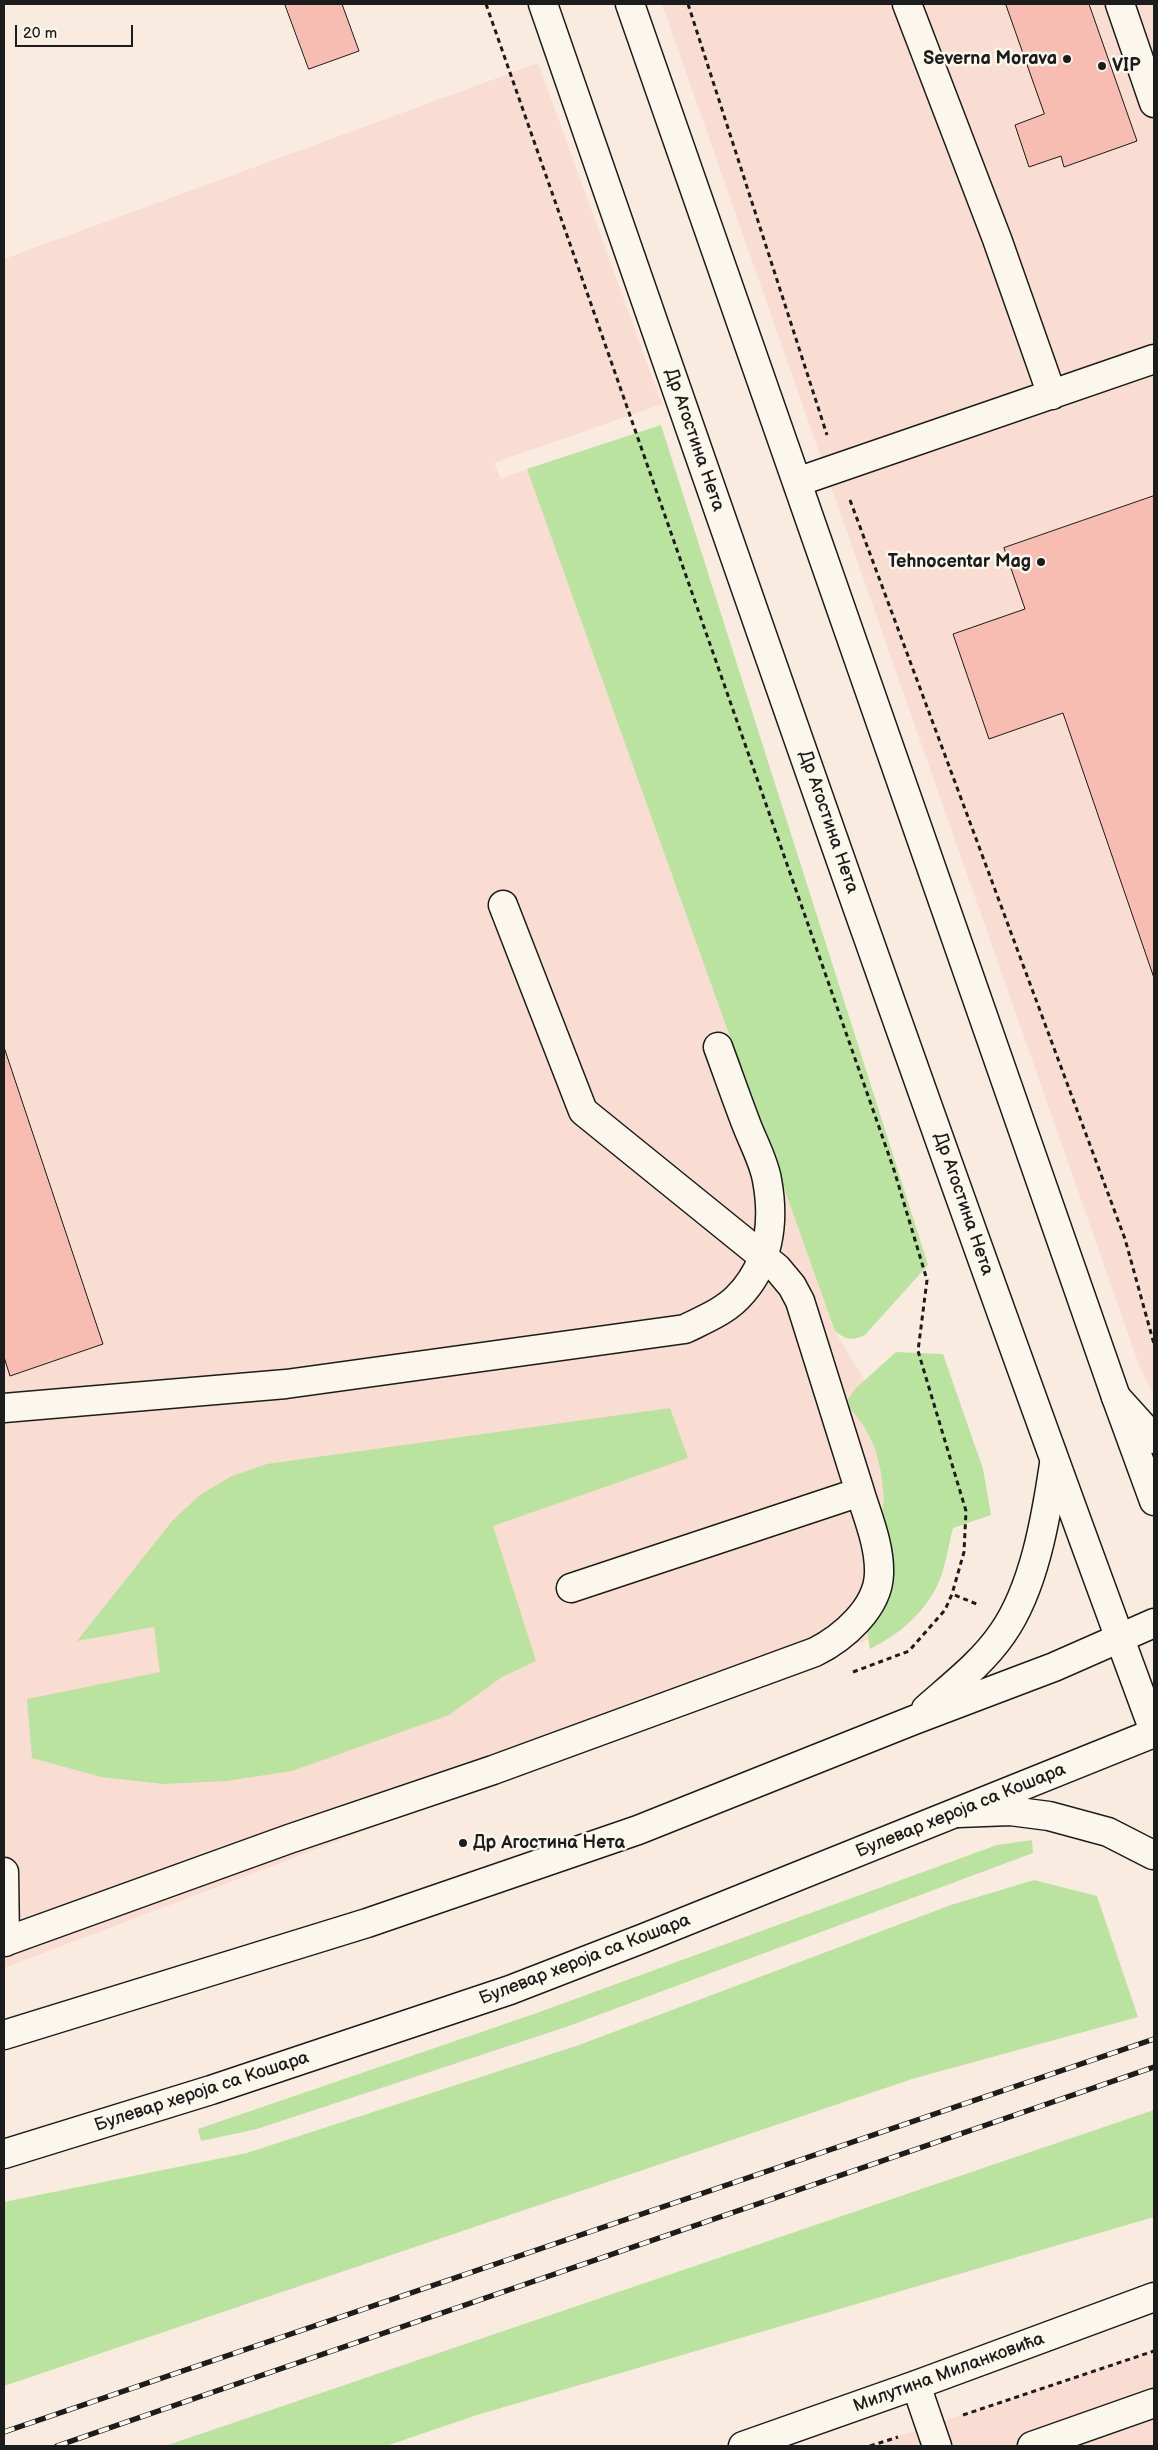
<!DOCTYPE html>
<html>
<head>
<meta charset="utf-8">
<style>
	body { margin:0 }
	#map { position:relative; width:1158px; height:2450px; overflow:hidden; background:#faebe0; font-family:"Balsamiq Sans",sans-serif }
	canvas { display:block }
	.frame { position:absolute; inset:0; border:5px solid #1c1c1c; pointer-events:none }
	.scale { position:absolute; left:15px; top:25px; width:118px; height:22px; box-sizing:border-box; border:2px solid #1c1c1c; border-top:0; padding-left:6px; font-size:15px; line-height:18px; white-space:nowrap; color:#1c1c1c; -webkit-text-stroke:4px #fbf7ec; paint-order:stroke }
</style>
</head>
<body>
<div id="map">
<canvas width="1158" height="2450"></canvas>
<div class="frame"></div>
<div class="scale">20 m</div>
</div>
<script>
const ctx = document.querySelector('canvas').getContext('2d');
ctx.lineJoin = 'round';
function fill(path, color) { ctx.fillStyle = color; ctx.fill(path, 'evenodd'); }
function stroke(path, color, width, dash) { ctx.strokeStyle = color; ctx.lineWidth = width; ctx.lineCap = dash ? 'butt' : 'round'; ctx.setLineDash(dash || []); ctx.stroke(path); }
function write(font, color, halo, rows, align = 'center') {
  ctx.font = font + ' "Balsamiq Sans",sans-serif'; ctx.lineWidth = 5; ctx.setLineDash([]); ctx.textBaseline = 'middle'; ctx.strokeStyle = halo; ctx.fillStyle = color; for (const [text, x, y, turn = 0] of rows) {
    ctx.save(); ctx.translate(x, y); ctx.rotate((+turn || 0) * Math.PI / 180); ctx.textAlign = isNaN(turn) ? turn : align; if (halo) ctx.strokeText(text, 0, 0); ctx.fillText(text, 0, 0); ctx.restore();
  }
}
fill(new Path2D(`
	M662 4H1154V1396L1139 1365Z
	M538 63 662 404 494 463 501 479 527 469 835 1331 869 1388 894 1420 888 1632 4 1968V1357L10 1376 103 1344 4 1047V259Z
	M1154 2349V2446H871Z`), '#f9ddd2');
fill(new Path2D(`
	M661 425 928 1265 865 1335C852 1341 846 1340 835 1331L527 469Z
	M896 1352 943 1354 983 1469 991 1515 953 1528C948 1547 945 1571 936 1588 921 1616 898 1635 870 1649L867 1631 880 1604 881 1521 884 1499 881 1472 875 1448 864 1426 849 1407 848 1399 856 1388Z
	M670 1408 688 1458 493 1526 536 1661 502 1677 449 1715 292 1771 226 1781 163 1784 101 1777 32 1758 27 1699 160 1672 154 1627 77 1641 173 1520 200 1495 232 1476 267 1464Z
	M1032 1840 1033 1853 566 2027 257 2129 201 2141 198 2129 534 2014 997 1845Z
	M1034 1880 1097 1896 1138 2017 912 2079 4 2386V2202L247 2153 579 2045 951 1905Z
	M1154 2110V2217L477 2415 386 2446H165Z`), '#b9e39f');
const building = new Path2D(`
	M285 4H342L359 51 309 69Z
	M1006 4H1089L1137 141 1064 167 1061 156 1029 167 1015 125 1044 114Z
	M1154 496V978L1063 713 989 739 953 634 1025 609 1004 548Z
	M4 1047 103 1344 10 1376 4 1357Z`);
fill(building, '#f7bcb2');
stroke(building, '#1c1c1c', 1);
const minor = new Path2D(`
	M543 4C743 581 942 1159 1154 1731
	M630 4 1116 1397 1154 1501
	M907 4 997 239 1052 395
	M1120 4 1154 103
	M797 482 1154 359
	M503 905 583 1111 777 1268 792 1286 800 1301 860 1492 571 1588
	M4 1408 286 1384 685 1329C703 1320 723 1312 737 1298 769 1266 775 1223 767 1180 764 1162 754 1144 747 1126 737 1100 728 1074 718 1047
	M958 1813 1010 1811 1049 1816 1108 1832 1153 1855
	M4 1872 5 1942
	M4 1942 289 1839 493 1770 815 1652C843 1638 878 1608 879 1574 880 1546 868 1518 860 1492
	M916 2385 937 2446
	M743 2446 916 2385 1154 2297
	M1032 2446 1154 2403`);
const major = new Path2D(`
	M1116 1397 1154 1439
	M926 1709C953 1685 982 1663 1002 1634 1034 1589 1046 1518 1054 1464
	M4 2035 367 1923 638 1830 914 1720 1054 1667 1154 1623
	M4 2154 211 2090 510 1990 644 1938 1154 1733`);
stroke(minor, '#1c1c1c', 31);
stroke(major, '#1c1c1c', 31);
stroke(new Path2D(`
	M486 4 894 1170 927 1280 918 1351 966 1511 964 1552 952 1594
	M688 4 827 435
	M850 500 1125 1239 1154 1344
	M853 1672 909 1651 945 1610 952 1594 979 1605
	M963 2415 1154 2351
	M870 2446 898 2437`), '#1c1c1c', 3, [5, 4]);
stroke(minor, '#fbf7ec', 28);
stroke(major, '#fbf7ec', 28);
const rail = new Path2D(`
	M4 2432 1154 2039
	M57 2446 1154 2067`);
stroke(rail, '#1c1c1c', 5.5);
stroke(rail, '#fbf7ec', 4, [11]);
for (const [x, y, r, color] of [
	[1067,59,5,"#1c1c1c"],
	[1102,66,5,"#1c1c1c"],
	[1041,562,5,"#1c1c1c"],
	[463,1843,5,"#1c1c1c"]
]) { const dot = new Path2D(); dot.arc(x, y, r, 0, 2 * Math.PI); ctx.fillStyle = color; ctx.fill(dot); stroke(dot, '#fbf7ec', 2); }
write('bold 18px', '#1c1c1c', '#fbf7ec', [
	["Severna Morava",1057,59],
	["VIP",1112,66,"left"],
	["Tehnocentar Mag",1031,562],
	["Др Агостина Нета",473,1843,"left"]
], 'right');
write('18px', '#1c1c1c', '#fbf7ec', [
	["Др Агостина Нета",694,440,71],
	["Др Агостина Нета",828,822,71],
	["Др Агостина Нета",963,1204,71],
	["Булевар хероја са Кошара",961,1811,-22],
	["Булевар хероја са Кошара",585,1960,-21],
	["Булевар хероја са Кошара",202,2092,-18],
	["Милутина Миланковића",949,2373,-20]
]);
</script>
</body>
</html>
